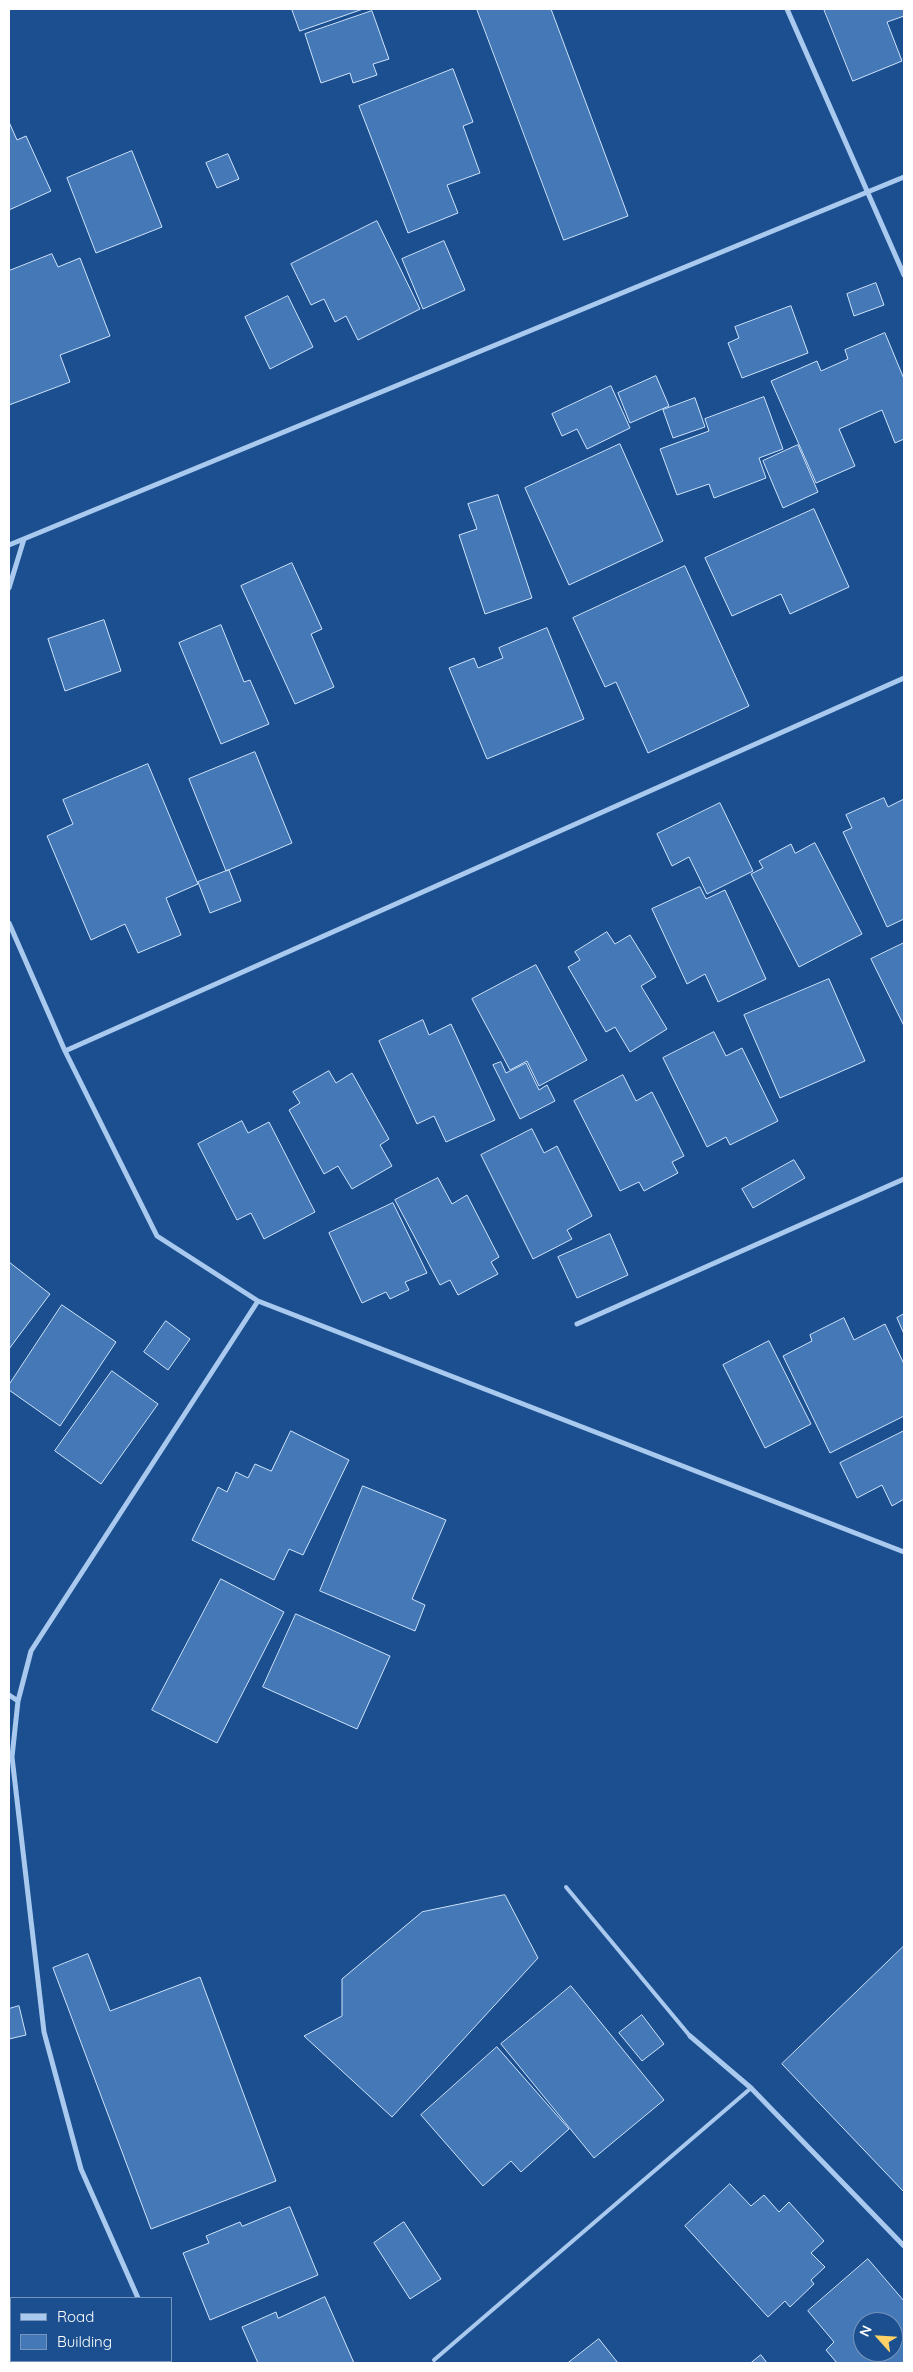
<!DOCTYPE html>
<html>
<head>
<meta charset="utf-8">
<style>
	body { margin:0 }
	#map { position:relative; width:913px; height:2372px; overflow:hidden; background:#1b4f8f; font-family:Quicksand,sans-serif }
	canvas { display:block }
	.frame { position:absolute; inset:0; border:10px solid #fff; pointer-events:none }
	.legend { position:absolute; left:10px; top:2297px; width:162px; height:65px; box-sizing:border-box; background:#1b4f8f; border:1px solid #7695bc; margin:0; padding:6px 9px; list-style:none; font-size:15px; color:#fff }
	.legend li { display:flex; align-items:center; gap:10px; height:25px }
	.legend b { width:25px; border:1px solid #7695bc }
	.north { position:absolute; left:853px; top:2312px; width:50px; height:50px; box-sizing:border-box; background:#1b4f8f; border:1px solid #7695bc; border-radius:50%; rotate:296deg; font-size:14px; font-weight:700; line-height:20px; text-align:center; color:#fff }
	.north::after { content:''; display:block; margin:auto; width:18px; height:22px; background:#ffd166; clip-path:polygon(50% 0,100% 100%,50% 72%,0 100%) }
</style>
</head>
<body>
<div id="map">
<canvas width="913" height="2372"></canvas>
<div class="frame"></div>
<ul class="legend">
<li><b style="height:6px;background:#a9c9ee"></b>Road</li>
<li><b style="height:14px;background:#4478b7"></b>Building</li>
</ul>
<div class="north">N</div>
</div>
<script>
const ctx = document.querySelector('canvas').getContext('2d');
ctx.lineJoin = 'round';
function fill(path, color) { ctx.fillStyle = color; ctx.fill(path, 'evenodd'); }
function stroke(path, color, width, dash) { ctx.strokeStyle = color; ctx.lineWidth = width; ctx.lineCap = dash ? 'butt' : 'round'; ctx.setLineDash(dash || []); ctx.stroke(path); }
const building = new Path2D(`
	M292 9H363L300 31Z
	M477 9H551L628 216 564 240Z
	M824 9H904V16L887 22 902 61 853 81Z
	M372 11 389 59 373 64 377 75 353 83 350 73 321 83 305 34Z
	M453 69 473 122 463 126 480 173 447 185 458 213 408 233 359 106Z
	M9 122 17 140 26 136 51 191 9 210Z
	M132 151 162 227 96 253 67 178Z
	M228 154 239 179 217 188 206 163Z
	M377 221 420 309 358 340 346 316 335 322 324 299 311 305 291 264Z
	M444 241 465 290 423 309 402 259Z
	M52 254 58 267 80 258 110 336 60 355 70 382 9 405V271Z
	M876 283 884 305 854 316 847 294Z
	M288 296 313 347 270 369 245 317Z
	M791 306 808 353 742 378 728 343 739 338 735 327Z
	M885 333 904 379V439L895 443 882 410 839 429 855 466 816 483 771 381 817 361 821 371 848 359 845 350Z
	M656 376 669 406 630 423 618 393Z
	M611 386 630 428 587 449 577 429 562 436 552 414Z
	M764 397 783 449 759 458 766 478 714 498 709 484 677 495 660 449 709 431 705 419Z
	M695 398 705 427 673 438 663 410Z
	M620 444 663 541 569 585 525 488Z
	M798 445 818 492 783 508 763 461Z
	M498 495 532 598 485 614 459 535 477 529 468 504Z
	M814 509 849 587 790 614 781 594 732 616 705 558Z
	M292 563 322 629 311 634 334 687 295 704 241 586Z
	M685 566 749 706 648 753 616 682 605 687 573 618Z
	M104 620 121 671 65 691 48 639Z
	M221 625 244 682 250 680 269 724 221 744 179 643Z
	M547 628 584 719 487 759 449 668 474 658 478 668 503 658 499 648Z
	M255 752 292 843 226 871 189 779Z
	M148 764 198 884 166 898 181 935 138 953 125 924 91 940 47 836 73 824 63 800Z
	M884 798 888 807 904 799V919L887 927 843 832 852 828 846 815Z
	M720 803 753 871 707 894 689 857 672 866 657 834Z
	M815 843 862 934 799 967 751 874 763 868 759 861 791 844 795 853Z
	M229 870 241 901 210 913 198 882Z
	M700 887 706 899 725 890 766 979 718 1002 705 974 687 984 652 909Z
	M607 932 615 944 630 935 656 977 641 986 667 1029 630 1052 615 1027 606 1032 568 967 580 960 575 952Z
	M904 943V1026L871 959Z
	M536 965 587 1060 539 1086 527 1061 510 1070 472 999Z
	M829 979 865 1061 780 1098 744 1015Z
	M423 1020 429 1035 451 1024 495 1120 446 1142 434 1116 417 1124 379 1041Z
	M714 1032 726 1056 742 1048 778 1121 730 1145 726 1137 707 1147 663 1058Z
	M501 1062 506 1073 526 1063 539 1090 547 1085 555 1101 520 1119 493 1065Z
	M329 1071 336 1083 352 1073 389 1139 380 1145 392 1166 352 1189 338 1166 324 1174 289 1110 300 1103 293 1092Z
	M623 1075 636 1101 652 1092 684 1156 672 1162 678 1173 644 1191 639 1182 620 1191 574 1101Z
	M242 1121 248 1133 269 1122 315 1212 264 1239 251 1213 237 1220 198 1144Z
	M532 1129 544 1153 557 1146 592 1216 567 1230 572 1239 533 1259 481 1155Z
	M794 1160 805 1178 753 1208 742 1189Z
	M438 1178 452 1204 467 1195 499 1257 491 1262 498 1274 458 1295 450 1280 440 1285 395 1200Z
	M393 1203 427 1273 405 1282 409 1290 390 1299 386 1292 362 1303 329 1233Z
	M610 1234 628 1275 577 1298 558 1257Z
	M9 1262 50 1294 9 1349Z
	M62 1305 116 1342 60 1426 9 1390V1385Z
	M904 1314V1334L897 1318Z
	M844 1318 854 1340 885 1324 904 1364V1416L830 1453 783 1356 812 1341 810 1335Z
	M166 1321 190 1339 168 1370 144 1352Z
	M769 1341 811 1424 765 1448 723 1365Z
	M112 1371 158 1404 101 1484 55 1451Z
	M291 1431 349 1460 303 1555 289 1549 274 1580 192 1540 218 1487 227 1492 236 1472 248 1478 255 1464 271 1471Z
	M904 1431V1499L892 1506 882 1485 857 1498 840 1463Z
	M363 1486 446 1520 412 1599 425 1605 415 1631 320 1591Z
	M221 1579 284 1612 217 1743 152 1710Z
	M296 1614 390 1656 357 1729 263 1687Z
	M505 1895 538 1958 392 2117 304 2036 342 2016V1979L422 1912Z
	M904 1946V2192L782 2064Z
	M88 1954 110 2011 200 1977 276 2181 151 2229 53 1968Z
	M571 1986 664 2100 594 2158 501 2044Z
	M19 2006 26 2035 9 2039V2009Z
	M642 2015 664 2044 642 2061 619 2033Z
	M497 2047 569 2129 521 2172 511 2161 483 2186 421 2115Z
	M730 2184 751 2206 764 2195 779 2212 789 2202 824 2241 811 2253 825 2267 811 2280 814 2284 790 2307 785 2301 768 2317 685 2226Z
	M290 2207 318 2275 210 2320 183 2253 209 2243 206 2236 240 2222 242 2226Z
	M404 2222 441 2279 410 2299 374 2243Z
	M868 2259 904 2301V2363H837L826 2350 834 2342 808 2311ZM863 2322H893V2352H863Z
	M325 2297 354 2363H258L242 2327 276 2312 278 2318Z
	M599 2339 618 2363H568Z
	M761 2355 767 2363H751Z`);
fill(building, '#4478b7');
stroke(building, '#cfe3fa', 1);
stroke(new Path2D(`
	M566 1887 690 2036
	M434 2360 751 2088`), '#a9c9ee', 4);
stroke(new Path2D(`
	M787 9 904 275
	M9 545 904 177
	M9 588 24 539
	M9 923 65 1051 157 1236 258 1301 904 1552
	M65 1051 904 678
	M577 1324 904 1179
	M9 1695 18 1701
	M690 2036 751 2088 904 2246
	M138 2298 81 2169 44 2032 12 1757 18 1701 31 1651 258 1301
	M165 2361 166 2363`), '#a9c9ee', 5);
</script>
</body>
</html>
